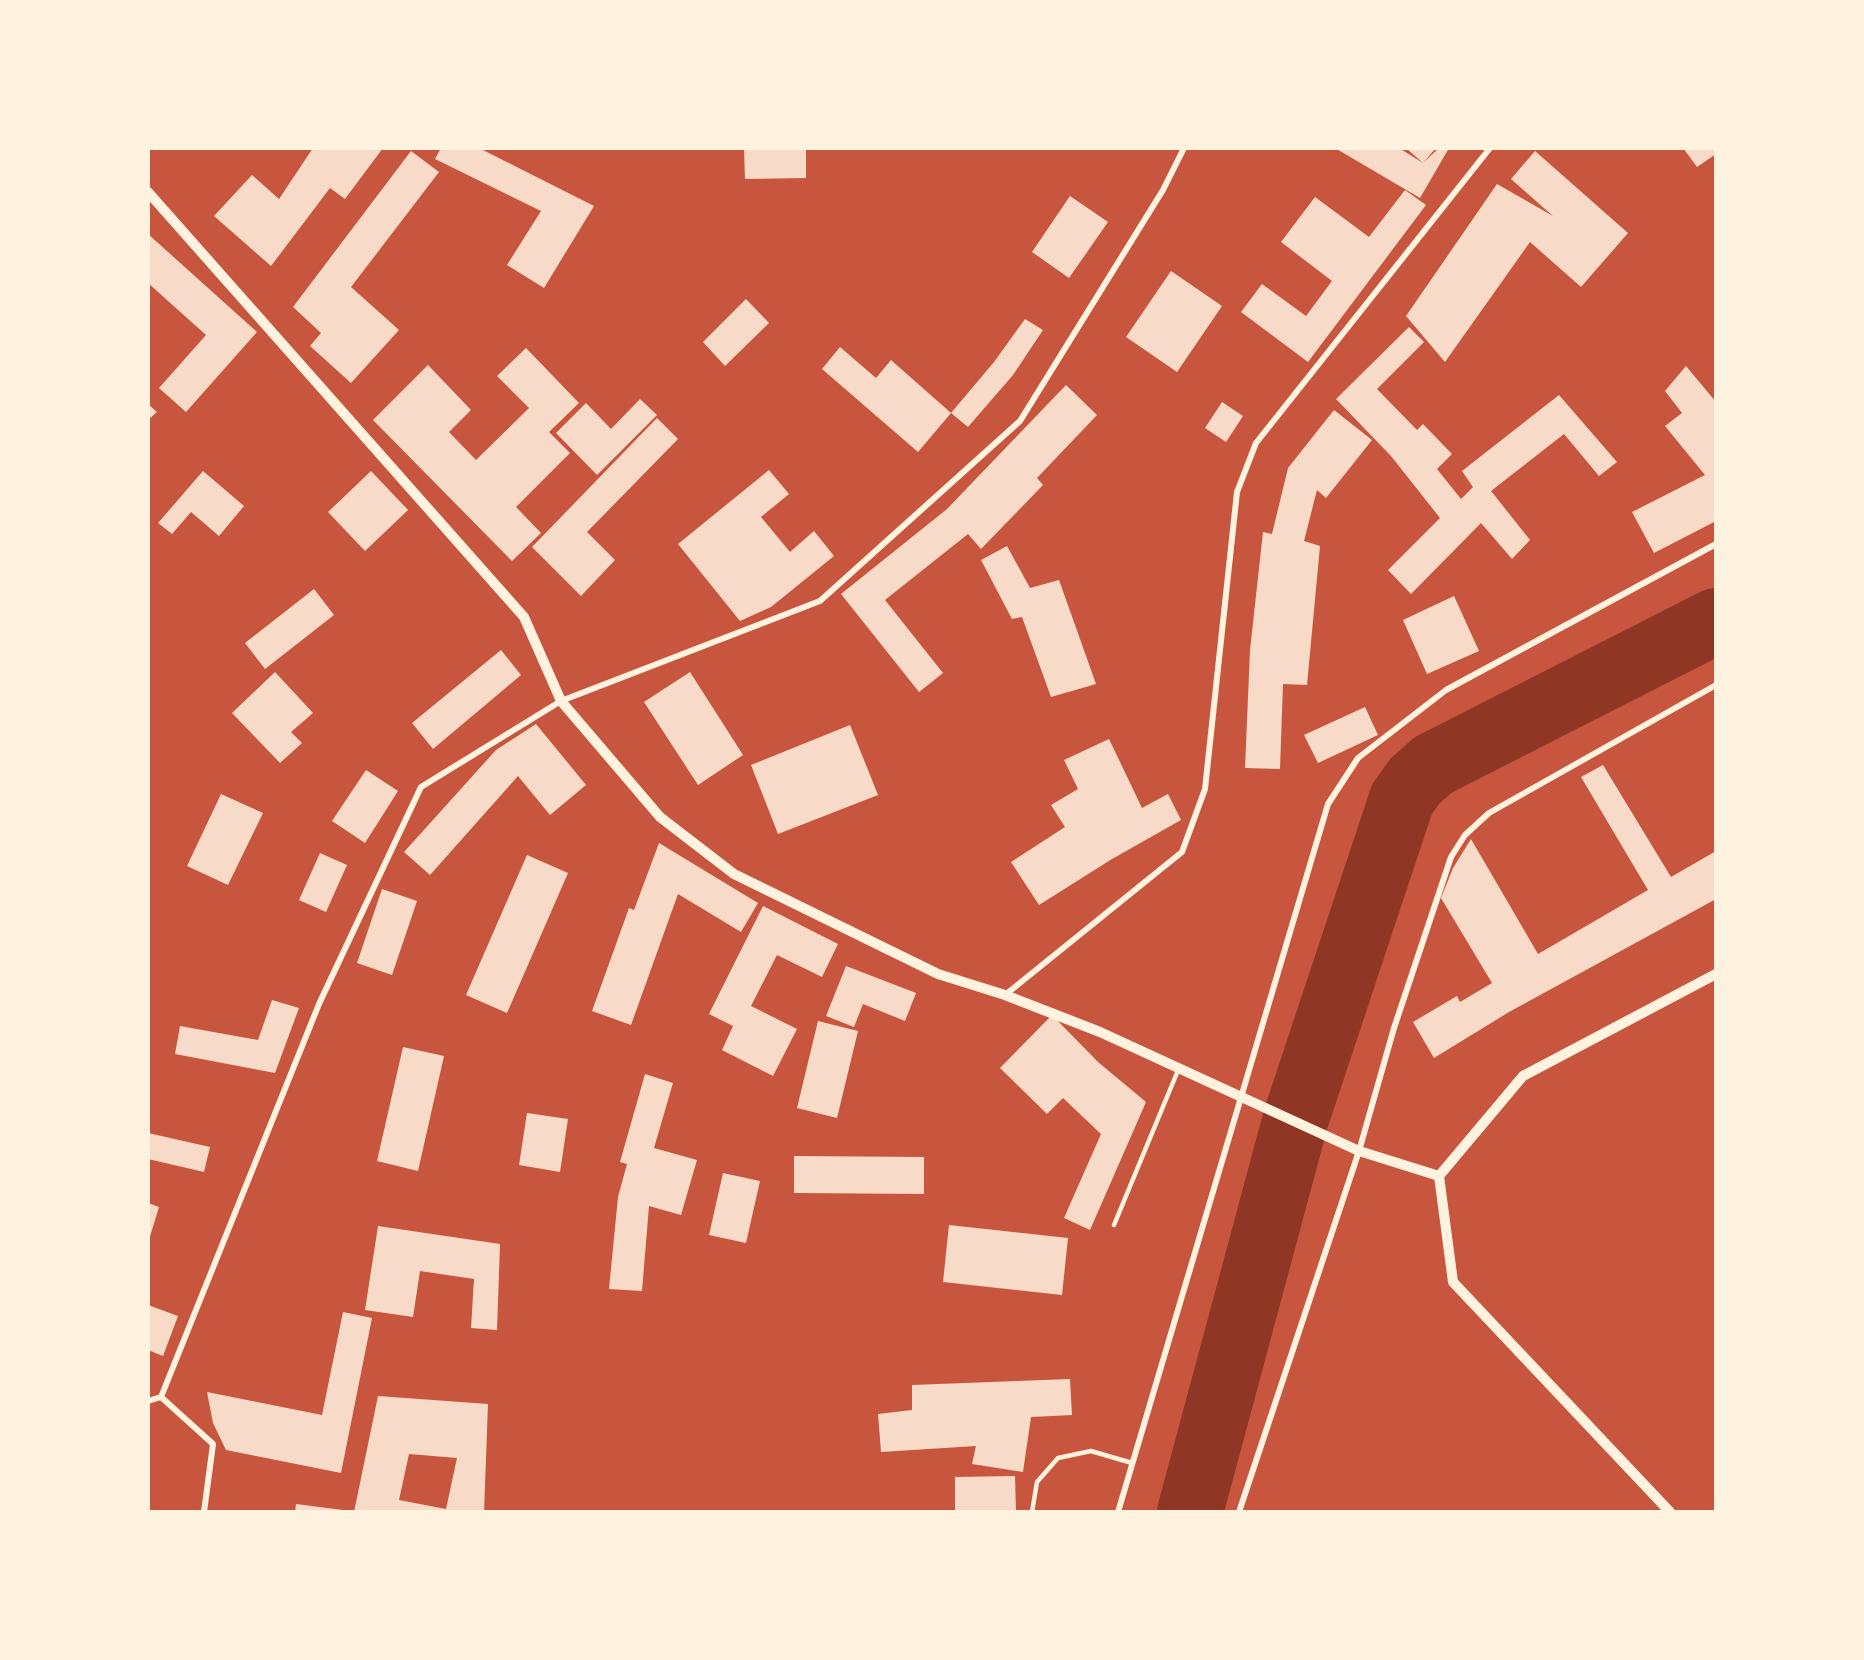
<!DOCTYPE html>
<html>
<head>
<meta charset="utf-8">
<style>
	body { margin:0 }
	#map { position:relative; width:1864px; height:1660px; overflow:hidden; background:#c8553d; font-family:"PT Sans Narrow",sans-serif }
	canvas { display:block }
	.frame { position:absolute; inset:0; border:150px solid #fff3e0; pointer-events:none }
</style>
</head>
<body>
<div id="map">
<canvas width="1864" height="1660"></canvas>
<div class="frame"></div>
</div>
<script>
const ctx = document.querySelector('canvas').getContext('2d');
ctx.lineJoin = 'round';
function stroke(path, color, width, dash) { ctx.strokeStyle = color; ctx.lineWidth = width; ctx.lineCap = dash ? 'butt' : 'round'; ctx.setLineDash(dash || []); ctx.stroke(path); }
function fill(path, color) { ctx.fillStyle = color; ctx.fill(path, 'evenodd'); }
stroke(new Path2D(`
	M1190 1512 1296 1118 1402 799 1415 781 1433 765 1716 621`), '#8f3625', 66);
fill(new Path2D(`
	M313 148H383L345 199 330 188 271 266 214 216 252 175 279 199Z
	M441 148H479L594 206 544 288 507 265 541 211 435 159Z
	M744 148H806V178L745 179Z
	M1335 148H1399L1423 163 1406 148H1436L1423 163 1439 148H1449L1420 198Z
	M1683 148H1716V154L1697 167Z
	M411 151 439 172 351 287 399 330 351 383 310 346 321 333 293 307Z
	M1535 151 1628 233 1581 287 1530 242 1445 362 1406 316 1497 184 1553 216 1511 179Z
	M1405 190 1426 205 1308 362 1241 312 1262 284 1306 316 1332 281 1281 242 1315 197 1369 237Z
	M1070 196 1108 222 1069 278 1032 252Z
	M148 234 257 332 186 412 159 388 206 335 148 283Z
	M1171 271 1222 306 1177 372 1126 337Z
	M746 299 769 323 725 366 703 342Z
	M1025 319 1043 330 1013 375 968 427 951 413 994 362Z
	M1409 327 1424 342 1377 389 1417 430 1423 424 1452 454 1437 469 1461 499 1473 487 1462 471 1559 395 1617 462 1599 476 1564 434 1491 491 1530 540 1512 559 1481 523 1411 594 1388 570 1440 518 1391 456 1336 399Z
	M840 347 876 378 891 360 951 413 918 452 822 369Z
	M526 348 579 403 549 432 570 453 516 507 541 533 512 561 373 420 428 365 471 410 449 432 476 460 529 408 497 376Z
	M1686 366 1716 402V521L1654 553 1632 512 1705 475 1665 426 1682 413 1665 391Z
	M1066 385 1097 415 1037 478 1043 485 981 549 968 534 885 600 943 673 919 692 841 594 947 509Z
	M640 399 657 415 597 475 556 433 586 403 611 429Z
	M1222 402 1243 416 1226 442 1205 428Z
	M148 404 157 412 148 420Z
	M1334 410 1372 440 1326 498 1317 490 1304 541 1320 546 1307 685 1283 684 1280 769 1245 768 1250 650 1263 532 1272 534 1288 468Z
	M657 418 678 439 587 532 615 560 581 596 532 547Z
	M769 470 789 494 761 517 790 552 814 531 834 556 771 607 740 621 678 544Z
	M203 471 244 506 219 536 191 512 172 534 158 523Z
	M371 471 408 510 365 551 328 512Z
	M1007 546 1030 588 1059 580 1096 684 1051 697 1022 617 1012 619 981 560Z
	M314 589 334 615 265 669 245 643Z
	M1454 596 1479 651 1427 674 1403 620Z
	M501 650 521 675 433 749 412 723Z
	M275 672 313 713 291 732 302 743 280 763 232 713Z
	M690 672 743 755 698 785 644 702Z
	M1365 707 1378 735 1318 763 1304 735Z
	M536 724 586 785 550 815 518 776 430 875 404 852 496 750Z
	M850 725 878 795 778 834 751 765Z
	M1109 739 1142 808 1168 794 1181 820 1112 859 1039 905 1011 862 1065 827 1051 805 1078 789 1064 760Z
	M1603 765 1671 877 1716 851V899L1509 1012 1434 1058 1413 1022 1457 996 1460 1002 1492 983 1441 898 1453 868 1471 839 1538 954 1648 890 1581 777Z
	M366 770 398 791 365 843 332 821Z
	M221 794 263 813 228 885 187 866Z
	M659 843 758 903 741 932 678 894 631 1025 592 1011 629 908 634 910Z
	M320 853 347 865 326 912 299 900Z
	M527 855 568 873 507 1013 466 995Z
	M382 889 417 901 392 975 357 963Z
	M763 906 838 944 822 977 777 955 751 1006 797 1029 773 1076 722 1050 733 1026 709 1014Z
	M846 966 916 993 905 1021 863 1004 854 1027 826 1016Z
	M272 1000 299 1008 275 1073 175 1054 180 1026 258 1040Z
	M1052 1015 1098 1062 1146 1102 1090 1230 1064 1218 1101 1134 1063 1098 1047 1114 1000 1068Z
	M818 1021 858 1031 837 1118 797 1108Z
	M403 1047 444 1056 418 1171 377 1161Z
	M645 1074 673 1083 654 1148 697 1160 681 1215 649 1206 642 1291 609 1289 618 1197 627 1164 620 1162Z
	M527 1113 568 1119 560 1172 519 1165Z
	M148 1133 210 1147 204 1172 148 1159Z
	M794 1156 924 1157V1194L794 1193Z
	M723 1173 760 1181 746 1243 709 1235Z
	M148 1203 159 1207 149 1240 148 1239Z
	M949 1225 1068 1238 1062 1295 943 1282Z
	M378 1226 500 1244 497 1330 471 1328 474 1279 420 1271 413 1317 365 1310Z
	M148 1305 178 1316 163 1356 148 1350Z
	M343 1312 372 1318 341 1473 226 1450 213 1423 207 1392 322 1415Z
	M1070 1379 1072 1415 1031 1417 1023 1472 972 1464 976 1446 881 1452 878 1414 912 1410V1385Z
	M378 1396 488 1404 484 1512H354ZM409 1454 457 1458 446 1509 399 1500Z
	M1015 1476 1016 1512H955V1477Z
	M296 1504 343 1510V1512H295Z`), '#f7dbc8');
stroke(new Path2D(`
	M1114 1225 1179 1068
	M1032 1512 1037 1482 1058 1458 1091 1451 1132 1463`), '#fff3e0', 4.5);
stroke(new Path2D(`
	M1005 995 1182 852 1205 789 1237 492 1256 443 1490 148
	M161 1397 213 1444 204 1512
	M148 1401 161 1397 319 1004 421 787 561 701 820 601 1020 421 1163 190 1184 148
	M1118 1512 1328 804 1358 758 1446 690 1716 544
	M1239 1512 1359 1151 1394 1028 1451 857 1465 835 1489 813 1716 685`), '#fff3e0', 6);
stroke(new Path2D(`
	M148 192 524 617 561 701 660 817 734 874 938 974 1005 995 1100 1032 1359 1151 1439 1176 1523 1076 1716 974
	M1439 1176 1453 1282 1670 1512`), '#fff3e0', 10);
</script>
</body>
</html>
